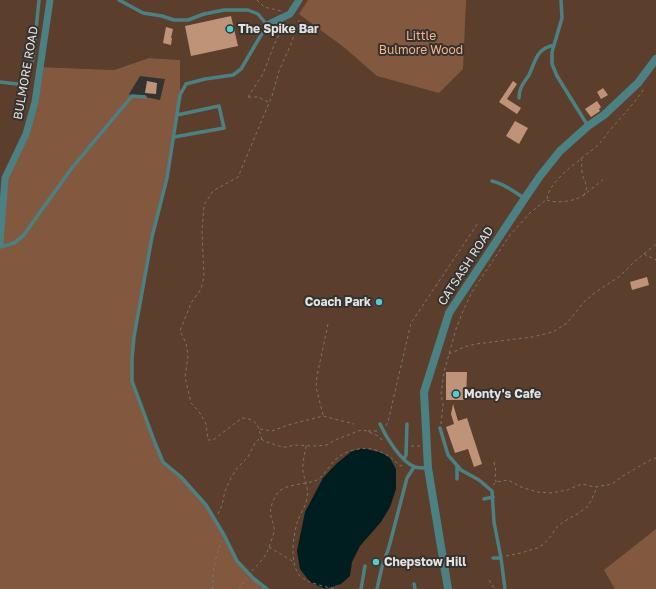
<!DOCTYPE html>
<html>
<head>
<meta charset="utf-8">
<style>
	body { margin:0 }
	canvas { display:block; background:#353230 }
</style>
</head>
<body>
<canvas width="656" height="589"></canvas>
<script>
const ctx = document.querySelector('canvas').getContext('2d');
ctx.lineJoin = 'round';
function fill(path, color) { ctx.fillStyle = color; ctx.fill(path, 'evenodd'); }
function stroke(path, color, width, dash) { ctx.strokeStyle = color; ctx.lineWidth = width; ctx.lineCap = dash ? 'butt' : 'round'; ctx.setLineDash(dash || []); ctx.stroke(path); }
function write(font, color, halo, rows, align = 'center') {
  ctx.font = font + ' "Golos Text",sans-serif'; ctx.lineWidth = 4; ctx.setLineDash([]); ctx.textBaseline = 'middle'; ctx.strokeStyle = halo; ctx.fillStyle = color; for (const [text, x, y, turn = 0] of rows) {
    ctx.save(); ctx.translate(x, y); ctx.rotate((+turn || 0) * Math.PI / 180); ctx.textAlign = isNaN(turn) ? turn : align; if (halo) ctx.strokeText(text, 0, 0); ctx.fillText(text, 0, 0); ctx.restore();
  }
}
fill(new Path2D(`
	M0 0H656V589H267L237 561 163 462 132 381V359L180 60 149 58 114 70 40 67 0 242Z`), '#5c3e2c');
fill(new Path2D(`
	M308 0H466L463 69 439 93 377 76 345 48 299 14Z
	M149 58 180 60V95L172 148 152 237 134 337 132 381 163 462 181 477 206 505 237 561 267 589H0V242L5 178 26 134 40 67 114 70ZM140 76 165 79 160 100 145 97 132 96 129 94Z
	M656 529V589H615L604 570Z`), '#82593f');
fill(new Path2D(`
	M364 448 382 453 390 458 396 469V489L390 507 381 522 360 546 352 562 350 576 341 584 325 589 310 582 300 569 297 551 305 512 323 478 336 464 352 451Z`), '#001e1f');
fill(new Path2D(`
	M231 16 238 46 191 56 185 26Z
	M166 27 173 29 171 38H172L171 45 163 43Z
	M147 81 157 83 156 94 145 93Z
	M513 81 517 84 507 99 521 108 517 114 499 102Z
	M603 88 608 95 601 99 597 92Z
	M597 101 601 107 599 109 600 111 591 117 585 109Z
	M515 121 528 128 519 144 506 136Z
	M647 277 649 285 632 290 630 282Z
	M446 372H467L466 400H446Z
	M453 404 458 421 467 418 482 464 474 467 468 449 455 453 446 427 454 424 451 414Z`), '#bf9378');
stroke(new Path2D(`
	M257 0 264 7 281 11
	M23 87C23 89 24 92 24 94 23 102 17 105 25 111
	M248 97 263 74 274 45 279 35 294 31
	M248 97H258L268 102
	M581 158C583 163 581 167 582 172 583 182 590 184 584 195L605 178
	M547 200C557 204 576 201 584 195
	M644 254 656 260
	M449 354 464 347 476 344 532 337 553 332 567 323 583 303 593 294 620 276 634 262 656 244
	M323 415 316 387 317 376 328 324
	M441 424 443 405 441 394 444 372 456 329 463 311 472 292 510 235 530 213 547 199C549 179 584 158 599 144 603 140 606 135 610 130 622 116 635 103 645 87
	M386 426 388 422 411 323 478 223
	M260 429 272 431 288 425 323 416 354 424
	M368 431H377
	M262 440C258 426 258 419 242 418L213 440H208L206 424 200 413 191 403 185 377 188 356 186 343 180 331 191 303 201 289 204 277 202 231 204 205 213 191 238 177 272 96 279 71 291 44 299 21 296 19
	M306 446C305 454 302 463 303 471 304 480 309 487 307 498 306 507 299 515 297 523 293 537 289 566 301 577 306 582 328 588 336 589
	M411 446H420
	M494 462 496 472 495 477 496 482
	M493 485 496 482 508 480 521 487 537 492 551 493 567 490 582 484 595 487 612 484 623 476 652 459 656 458
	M218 514 222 505 225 491 232 476 238 467 248 457 255 443 260 438 264 441 282 447H288L293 445 314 446 327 445 335 440 361 430 367 431 378 436 383 441
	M269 547 294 562
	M506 556 521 553 537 548 544 544 552 535 555 529 563 522 579 513 587 507 591 501 597 487
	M252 571C257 565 264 559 267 552 269 547 273 537 274 531 275 527 272 521 271 517 269 509 273 500 277 494 284 483 307 485 317 480 324 476 329 466 335 460 348 448 368 445 383 453 390 456 395 461 400 466L402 465
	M489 580 495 589
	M213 589C212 573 215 556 222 541
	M239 589 247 578`), '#777573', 1, [3, 3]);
stroke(new Path2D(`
	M119 0 143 13 162 16 174 20H188L204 14 224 10H248L258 14 267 25 241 69 233 75 205 79 186 84 180 95 167 178 152 237 134 337 132 359V381L155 443 163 462 181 477 206 505 224 535 237 561 254 579 267 589
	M561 0 562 18 552 52V64L557 76 588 126
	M0 82 17 84 21 82 28 77 33 59 39 0
	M519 98C519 87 524 83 529 75 536 60 536 49 554 45
	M174 137 224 128 219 106 177 115
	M492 181C505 184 513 191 524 198
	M0 247 14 243 23 236 71 169 132 96 145 97
	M380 424C386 437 401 462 415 467 419 468 423 468 428 468
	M440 428 448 455 461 470 479 480 492 491 494 522 501 558 505 589
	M404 459 406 455 407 424
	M457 479V465
	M484 499 493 497
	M493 558H501
	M414 584 415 589
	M361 589 365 566
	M377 589 382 567 389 547 407 478 414 467`), '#4c8183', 3.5);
stroke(new Path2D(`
	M267 25 290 14 299 0
	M0 242 5 178 26 134 35 102 50 0`), '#4c8183', 7);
stroke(new Path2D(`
	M448 589 428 468 424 392 449 313 525 198 540 176 560 151 588 126 604 115 638 83 656 59`), '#4c8183', 8);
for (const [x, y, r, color] of [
	[230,29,4,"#51ccd1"],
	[379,302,4,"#51ccd1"],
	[456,394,4,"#51ccd1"],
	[376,562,4,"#51ccd1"]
]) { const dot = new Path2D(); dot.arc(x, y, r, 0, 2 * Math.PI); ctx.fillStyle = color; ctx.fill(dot); stroke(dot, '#353230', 1.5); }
write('bold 12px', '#e5e3e2', '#353230', [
	["The Spike Bar",238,29],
	["Coach Park",371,302,"right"],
	["Monty's Cafe",464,394],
	["Chepstow Hill",384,562]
], 'left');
write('12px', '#f8b48b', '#353230', [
	["Little",421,36],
	["Bulmore Wood",421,50]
]);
write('12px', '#e5e3e2', '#353230', [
	["BULMORE ROAD",26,73,-80],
	["CATSASH ROAD",466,266,-57]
]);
</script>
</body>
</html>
